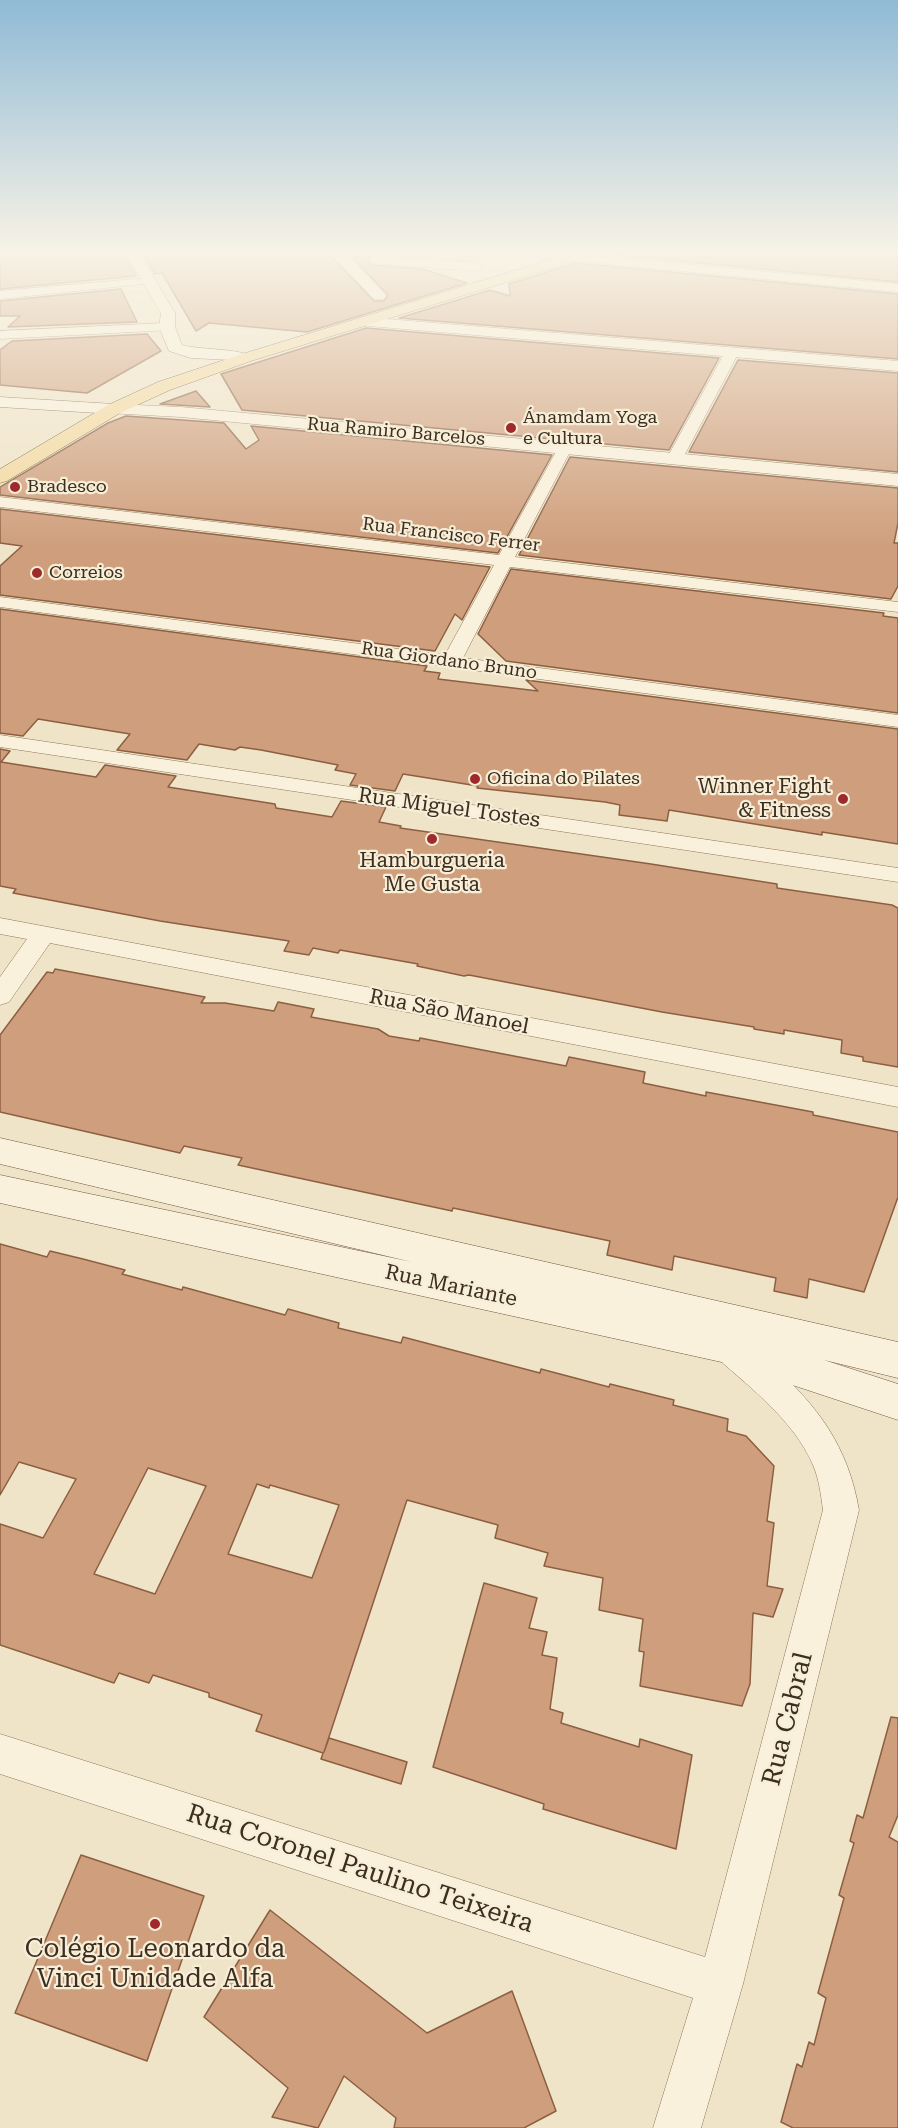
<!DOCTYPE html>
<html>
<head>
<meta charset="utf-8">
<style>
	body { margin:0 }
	canvas { display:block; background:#f0e4c8 }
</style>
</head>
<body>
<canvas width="898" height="2128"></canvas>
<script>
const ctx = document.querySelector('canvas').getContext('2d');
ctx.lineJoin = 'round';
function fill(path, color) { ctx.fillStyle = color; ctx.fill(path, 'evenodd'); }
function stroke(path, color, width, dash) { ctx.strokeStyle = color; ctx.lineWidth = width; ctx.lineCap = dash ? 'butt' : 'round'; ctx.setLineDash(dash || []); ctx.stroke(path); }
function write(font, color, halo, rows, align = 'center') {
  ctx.font = font + ' "Roboto Serif",serif'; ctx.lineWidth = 4.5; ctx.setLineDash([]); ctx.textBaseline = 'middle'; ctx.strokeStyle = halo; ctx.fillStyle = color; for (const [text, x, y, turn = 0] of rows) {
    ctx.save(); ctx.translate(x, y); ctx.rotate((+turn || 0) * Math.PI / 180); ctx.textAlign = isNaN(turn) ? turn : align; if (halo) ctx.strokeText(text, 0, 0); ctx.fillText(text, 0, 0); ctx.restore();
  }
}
fill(new Path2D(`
	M374 249H521L475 263 383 257Z`), '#c9cf9b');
const building = new Path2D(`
	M0 249H18L19 252 56 249H121L136 276 0 289Z
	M140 249H324L374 301H384L388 295 344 249H355L373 254 367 259 371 265 422 269 467 283 307 332 209 323 196 331 162 273 155 274Z
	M619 249H898V282L604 254Z
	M576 263 898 294V359L399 318 490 290 510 296 509 284Z
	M121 289 137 322 8 327 20 316H0V301Z
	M366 328 719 358 669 450 242 410 221 374Z
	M147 334 161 351 87 393 0 385V350L12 341Z
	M738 360 898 373V472L689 452Z
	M196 391 210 407 160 404Z
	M126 416 224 423 246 449 259 440 251 426 552 455 498 553 0 495V487L108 423Z
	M570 457 898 488V523L894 543H898V586L891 599 519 555Z
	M0 509 490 567 462 620 455 614 435 651 0 595V566L22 546 0 543Z
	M511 569 884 613 883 616 898 618V713L506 661 478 634Z
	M0 609 427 666 424 671 440 673 438 679 538 691 526 680 898 729V844L822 832V835L669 810 667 821 619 815 620 805 605 802 477 788 478 786 403 774 395 791 350 785 356 774 335 770 338 765 261 750 240 747 235 750 199 744 187 760 117 750 130 734 38 719 23 736 0 733Z
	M0 749 10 751 1 762 96 777 105 765 176 776 168 787 275 804 276 808 332 817 341 801 386 807 379 822 401 826 400 828 651 864 777 884V888L892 905 898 908V1067L863 1061V1057L841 1053 842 1040 784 1030V1034L754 1029V1027L662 1012 469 975 464 976 417 966 418 964 340 950 338 953 313 948 309 955 284 951 289 941 160 921 13 893 16 889 0 886Z
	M55 969 205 997 201 1003H225L274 1011 278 1002 314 1009 311 1017 378 1029 389 1036 419 1041 420 1038 566 1066 569 1057 645 1072 643 1083 706 1096V1092L813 1112V1115L898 1132V1197L864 1292 809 1279 807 1298 774 1291 776 1278 674 1256 672 1270 607 1255 610 1241 453 1208 452 1211 238 1165 242 1158 184 1146 180 1153 0 1112V1035L47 972 53 973Z
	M0 1244 47 1257 50 1251 83 1259 125 1270 122 1274 182 1290 183 1287 285 1315 288 1309 339 1323 338 1328 401 1343 403 1337 540 1373 541 1369 609 1387 610 1384 674 1400 673 1405 728 1419 727 1431 746 1436 774 1466 767 1521 774 1523 767 1586 783 1589 773 1617 753 1613 750 1684 742 1706 640 1686 644 1652 639 1651 643 1619 599 1610 603 1578 544 1566 548 1553 495 1538 498 1525 407 1500 324 1752 329 1738 407 1762 401 1784 321 1759 323 1753 256 1731 262 1715 209 1697V1693L153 1675 149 1683 119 1673 114 1683 0 1645V1524L43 1538 76 1479 19 1462 0 1495ZM148 1468 206 1486 155 1594 94 1574ZM257 1484 269 1488 270 1485 339 1505 312 1578 228 1554Z
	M484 1583 537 1598 529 1628 547 1632 542 1655 557 1658 550 1709 563 1713 561 1723 639 1747 640 1739 692 1755 676 1849 543 1809 544 1804 433 1767Z
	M891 1717 898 1718V1815L889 1837 898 1842V2128H793L781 2122 797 2064 802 2067 809 2042 814 2045 826 1998 818 1993 844 1898 839 1895 854 1843 850 1841 857 1815 863 1818Z
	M81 1855 204 1896 147 2061 15 2013Z
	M270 1910 427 2033 512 1991 556 2111 524 2128H394L396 2118 344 2076 318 2128 272 2117 288 2088 204 2017Z`);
fill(building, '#cf9f7d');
stroke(building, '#8d5f41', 1.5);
const minor = new Path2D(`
	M149 278 155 281 153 283 0 299V291Z
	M167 323 173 327 171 330 0 339V331Z
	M732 348 739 352 683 458 680 461H670L667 458 725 352Z
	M565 444 572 448 515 557 898 602V612L510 567 463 658 898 715V727L0 607V597L445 655 494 565 0 507V497L499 555 558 448Z
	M0 735 898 868V882L0 747Z
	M0 918 898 1087V1107L50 943 9 1002 0 1005V977L27 939 0 934Z
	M729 1334C745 1340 757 1352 770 1363 818 1406 848 1446 859 1510L743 1984 701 2128H653L693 1998 0 1774V1734L705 1957 823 1510C821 1495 819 1479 813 1465 794 1421 752 1389 717 1358L713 1348 717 1338Z`);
const tertiary = new Path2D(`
	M326 249H341L384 293 386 296 384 299H374Z
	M520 249 898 284V292L525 256 520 255 518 252Z
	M376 256 476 263 483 267 476 271 371 263 369 260 371 257Z
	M362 317 898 361V371L357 325 354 322Z
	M114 404 181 407 898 474V486L181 417 108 413 105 409 108 405Z`);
const secondary = new Path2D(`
	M123 249H137L175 313V327L182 345C198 350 244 348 253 358L251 361 191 358 169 351 159 327 161 313Z
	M0 397 114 404 120 405 123 409 120 413 114 414 0 407Z
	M0 1138 898 1342V1378L824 1360 898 1384V1420L726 1363 0 1203V1175L412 1262 0 1164Z`);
const primary = new Path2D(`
	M585 249H606L604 252 251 361 170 390 120 413 7 481 0 483V469L108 405 158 382 239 355Z`);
stroke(minor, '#8d765c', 1);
stroke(tertiary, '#8d765c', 1);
stroke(secondary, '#6f573f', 1);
stroke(primary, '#5b4430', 1);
fill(minor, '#faf1dc');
fill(tertiary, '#faf1dc');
fill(secondary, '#faf1dc');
fill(primary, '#f3d9a0');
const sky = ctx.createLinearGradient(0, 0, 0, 547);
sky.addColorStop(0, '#8fbad6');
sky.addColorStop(0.46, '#f8f3e6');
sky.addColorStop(1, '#f8f3e600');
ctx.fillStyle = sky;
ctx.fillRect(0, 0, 898, 547);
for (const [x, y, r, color] of [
	[511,428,6,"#9e2a2b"],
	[15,487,6,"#9e2a2b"],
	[37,573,6,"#9e2a2b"],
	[475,779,6,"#9e2a2b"],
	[843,799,6,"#9e2a2b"],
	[432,839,6,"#9e2a2b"],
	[155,1924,6,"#9e2a2b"]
]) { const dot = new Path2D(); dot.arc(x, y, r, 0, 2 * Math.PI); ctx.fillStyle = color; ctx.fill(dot); stroke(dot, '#f7eed8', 2); }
write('18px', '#3d2e20', '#f7eed8', [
	["Ánamdam Yoga",523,418],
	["e Cultura",523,439],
	["Bradesco",27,487],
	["Correios",49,573],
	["Oficina do Pilates",487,779]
], 'left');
write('18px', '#3d2e20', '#f7eed8', [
	["Rua Ramiro Barcelos",396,432,5],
	["Rua Francisco Ferrer",451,535,7],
	["Rua Giordano Bruno",449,661,8]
]);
write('21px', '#3d2e20', '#f7eed8', [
	["Winner Fight",831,787],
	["& Fitness",831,811],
	["Hamburgueria",432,861,"center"],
	["Me Gusta",432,885,"center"]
], 'right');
write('21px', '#3d2e20', '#f7eed8', [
	["Rua Miguel Tostes",449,808,8],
	["Rua São Manoel",449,1012,11],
	["Rua Mariante",451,1286,12]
]);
write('26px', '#3d2e20', '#f7eed8', [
	["Rua Cabral",788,1719,-76],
	["Rua Coronel Paulino Teixeira",360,1869,18]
]);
write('26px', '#3d2e20', '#f7eed8', [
	["Colégio Leonardo da",155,1949],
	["Vinci Unidade Alfa",155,1979]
]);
</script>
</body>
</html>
